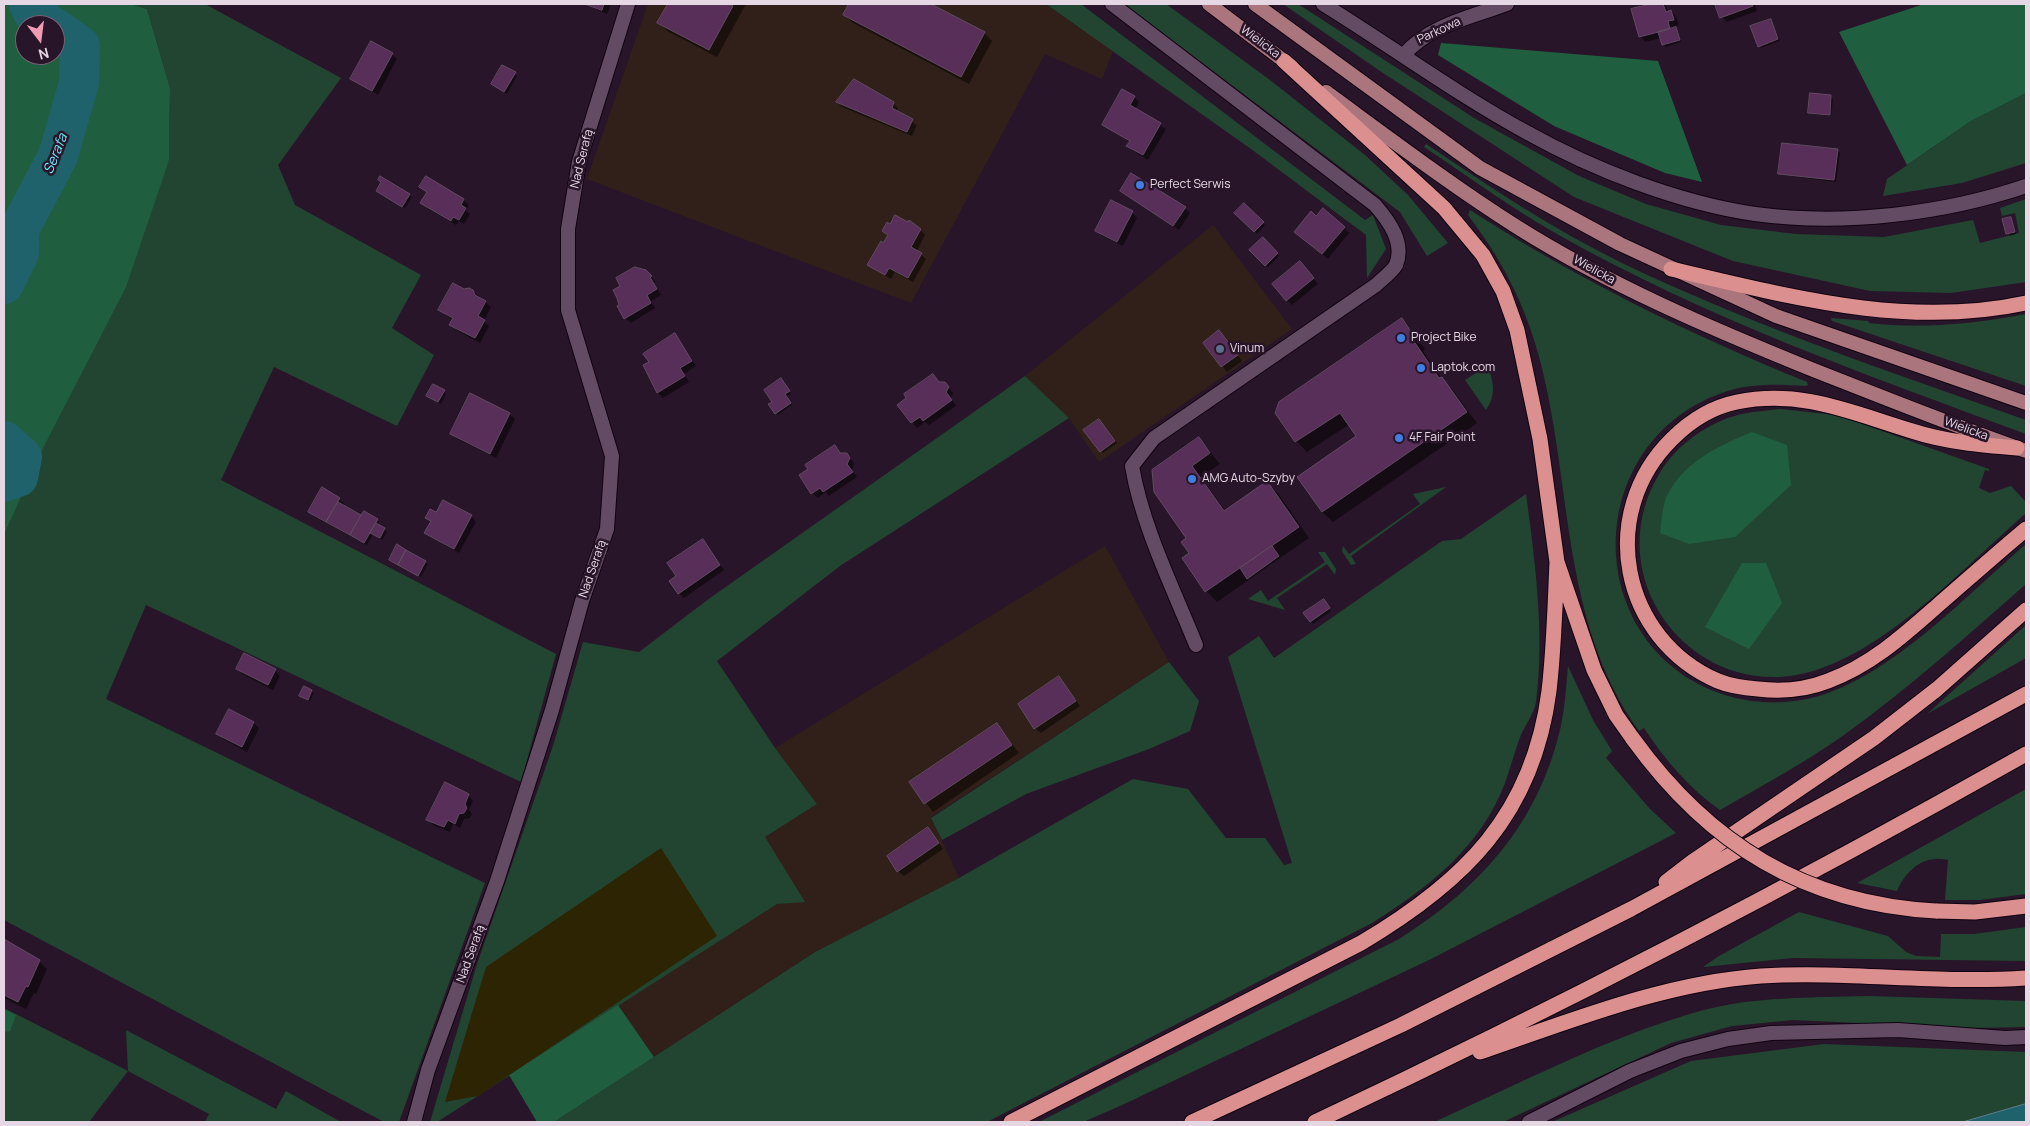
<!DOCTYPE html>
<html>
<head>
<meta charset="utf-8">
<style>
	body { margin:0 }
	#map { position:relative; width:2030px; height:1126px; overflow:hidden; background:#291529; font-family:Manrope,sans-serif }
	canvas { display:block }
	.frame { position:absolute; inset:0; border:5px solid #e5d7e4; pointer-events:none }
	.north { position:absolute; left:15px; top:15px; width:50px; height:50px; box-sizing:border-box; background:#291529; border:1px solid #746374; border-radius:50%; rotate:165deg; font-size:14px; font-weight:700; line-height:20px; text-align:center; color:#e5d7e4 }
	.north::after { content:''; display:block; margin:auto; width:18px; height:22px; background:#f09ab4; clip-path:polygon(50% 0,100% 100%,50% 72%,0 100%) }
</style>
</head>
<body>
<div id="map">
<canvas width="2030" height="1126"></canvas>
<div class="frame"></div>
<div class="north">N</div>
</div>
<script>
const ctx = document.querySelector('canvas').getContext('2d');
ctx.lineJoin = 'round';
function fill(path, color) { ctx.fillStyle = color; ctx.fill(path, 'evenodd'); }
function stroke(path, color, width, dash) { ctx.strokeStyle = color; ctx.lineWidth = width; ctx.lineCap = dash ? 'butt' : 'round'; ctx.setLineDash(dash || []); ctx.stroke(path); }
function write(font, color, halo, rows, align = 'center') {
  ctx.font = font + ' Manrope,sans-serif'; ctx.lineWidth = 5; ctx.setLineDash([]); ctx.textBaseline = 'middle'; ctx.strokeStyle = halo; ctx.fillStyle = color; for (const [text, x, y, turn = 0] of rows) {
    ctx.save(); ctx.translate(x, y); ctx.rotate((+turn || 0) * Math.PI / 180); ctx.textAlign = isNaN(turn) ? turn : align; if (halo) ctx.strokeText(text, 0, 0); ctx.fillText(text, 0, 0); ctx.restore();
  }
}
fill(new Path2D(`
	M648 4H1046L1113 51 1102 79 1045 54 911 303 587 179Z
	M1213 225 1292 329 1099 462 1069 418 1025 376Z
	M1105 546 1169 662 931 817 959 878 815 952 654 1057 618 1005 777 904 765 837 817 804 775 748Z`), '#312019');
fill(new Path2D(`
	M131 4H205L341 78 278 165 295 205 421 275 392 328 434 355 397 426 274 367 221 480 556 654 521 782 146 605 106 699 485 883 399 1122H384L4 920V535L169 160 170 88 147 9Z
	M1046 4H1081L1365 220 1373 215 1386 249 1367 278 1366 235 1251 149Z
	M1124 4H1166L1270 80 1365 155 1408 195 1448 243 1427 256 1400 212Z
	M1283 4H1298L1474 118 1579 176 1646 204 1721 225 1796 234 1884 237 1973 220 1980 243 2019 233 2015 213 2002 216 2000 208 2026 199V282L1951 293 1870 291 1733 261 1574 197 1380 71Z
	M2026 93V163L1962 183 1883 196 1887 179 1971 121Z
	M1426 144C1490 187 1554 230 1624 264 1754 326 1890 372 2026 420V434C1867 375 1705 318 1557 234 1511 208 1468 176 1424 147Z
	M1470 210C1577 279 1689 334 1807 382L1808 385 1805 386C1777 384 1748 383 1722 393 1581 443 1580 645 1722 694 1754 705 1790 705 1822 695 1895 672 1968 594 2026 544V584C1967 636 1908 689 1844 735 1804 763 1762 786 1720 810 1690 789 1664 759 1644 728L1639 731C1559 620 1573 479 1538 353 1524 302 1500 257 1468 215Z
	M2026 314V386L1832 321 1831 318 1868 321 1869 323C1921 329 1975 324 2026 314Z
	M1488 365C1493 383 1497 394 1486 410L1465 380Z
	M1025 376 1069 418 840 566 717 661 775 748 817 804 765 837 805 902 777 904 437 1122H430L477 964 553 746 583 642 639 652 710 598Z
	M1780 409 1837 415 1989 469V471L1985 470 1979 488 1990 493 2011 486 2026 502V513C1967 565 1896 641 1822 668 1701 713 1592 581 1661 471 1676 447 1701 428 1728 418 1745 412 1762 411 1780 409Z
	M1446 487 1351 556 1356 564 1351 565 1342 551 1343 546 1349 554 1420 504 1413 494Z
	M1526 494C1535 561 1545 635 1536 702 1534 715 1523 727 1519 740 1514 754 1510 769 1505 783 1480 848 1429 887 1372 923L987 1122H554L815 952 959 878 1133 779 1188 789 1226 838H1265L1284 865 1292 863 1228 657 1259 636 1274 658 1442 541 1461 539Z
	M1318 552H1325L1336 569 1335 575 1327 564 1277 598 1285 610 1248 599 1261 590 1268 601 1325 562Z
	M2026 625V658L1927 714Z
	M1169 662 1199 701 1190 731 1149 749 1026 794 942 840 931 818Z
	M1568 666 1593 720 1612 751 1606 758 1650 809 1676 833 1429 960 1120 1106 1083 1122H1039L1399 939C1480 888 1537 825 1560 730 1565 709 1566 687 1568 666Z
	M2026 789V894L1980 900H1945L1948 860C1924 854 1906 870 1897 891L1857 883Z
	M1799 912 1888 936 1906 952 1916 956 1940 957 1941 934H1974L2026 927V961L1793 958 1703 967 1719 956Z
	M1869 996 2026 1001V1027L1967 1028 1793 1020 1732 1026 1671 1043 1503 1122H1434C1519 1084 1610 1036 1700 1011 1754 996 1813 998 1869 996Z
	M4 1008 128 1071 126 1030 276 1109 286 1091 341 1122H205L209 1114 128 1071 89 1122H4Z
	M1824 1044 2026 1052V1104L1963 1122H1552L1691 1061Z`), '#224532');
fill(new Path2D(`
	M4 4H131L147 9 170 88 169 160 126 287 43 448 4 535ZM25 25H55V55H25Z
	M1924 4H2026V93L1971 121 1907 165 1839 32Z
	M1441 43 1658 61 1702 182 1665 173 1554 126 1438 55Z
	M1752 432 1787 445 1791 485 1735 537 1689 544 1660 533C1662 521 1662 504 1668 494 1684 462 1720 445 1752 432Z
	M1742 563H1766L1782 603 1749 649 1705 627Z
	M618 1005 654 1057 554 1122H537L509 1075Z
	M4 1009 16 1015 10 1031 4 1032Z`), '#1f5f3f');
fill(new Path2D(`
	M661 848 717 936 478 1096 445 1102 486 967Z`), '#2c2403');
const water = new Path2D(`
	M2026 1104V1122H1963Z`);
fill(water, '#1f626b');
stroke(water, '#5a858f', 1);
fill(new Path2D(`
	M584 4H611L607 14Z
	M669 4H746L717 57 667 31 659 23Z
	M850 4H928L984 33 992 41 969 84 853 23 844 15Z
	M1656 4H1664L1669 12 1671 11 1676 16 1679 25 1673 26 1678 31 1681 42 1665 47 1661 38 1645 42 1640 36 1633 10Z
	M1717 4H1755L1757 11 1727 22 1722 17Z
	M1771 20 1780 41 1761 48 1759 46Z
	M392 54 397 59 378 95 352 78Z
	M503 66 517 76 507 94 492 84Z
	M1812 95 1831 97 1833 99 1831 116 1812 114 1810 112Z
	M1134 97 1139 102 1135 110 1166 129 1148 160 1133 151 1128 146 1130 142 1104 125Z
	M837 102 893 103 898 108 897 112 917 125 912 136 842 107Z
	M1837 151 1840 153 1836 182 1782 175 1779 173Z
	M381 178 412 197 405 208 380 193 382 183Z
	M421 187 463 200 469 205 466 210 470 214 464 224 459 221 456 225 427 208 422 203 428 193Z
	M1121 191 1185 208 1190 213 1179 230Z
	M1244 205 1265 225 1257 234 1236 213Z
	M1324 210 1349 233 1328 259 1301 237Z
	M1132 212 1137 218 1123 246 1102 236 1096 230Z
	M2011 218 2016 234 2010 236 2004 220Z
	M918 227 925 235 917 251 926 259 913 282 895 272 891 279 869 265 888 236 883 231Z
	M1262 239 1279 256 1268 267 1251 250Z
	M1305 268 1318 284 1292 305 1287 300Z
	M645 271 656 282 654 283 661 295 651 301 655 308 631 323 625 318Z
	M464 291H473L491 307 484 321 489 326 480 343 456 330 451 325 453 320 439 310Z
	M1401 319 1425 349 1423 351 1441 378 1452 389 1477 423 1333 522 1322 512 1358 436 1350 424 1307 452 1296 441 1277 413Z
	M675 335 696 366 684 374 689 382 663 398 658 393 645 366Z
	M1224 337 1242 361 1227 372 1204 343Z
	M933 375 940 383H945L950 389 953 393 951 398 956 406 929 425 925 422 917 428 899 405Z
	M783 382 791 394 787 396 792 405 778 415 773 402Z
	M444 391 446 394 441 404 428 396Z
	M510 414 515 419 496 458 457 439 451 434Z
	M1101 423 1117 443 1103 453 1101 451Z
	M1199 439 1220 464 1201 477 1226 512 1267 483 1278 493 1309 538 1217 602 1206 591 1184 558 1190 554 1188 538 1155 491Z
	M834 446 842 455H846L852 460 854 464 852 470 857 477 829 496 826 492 818 498 812 493 809 470Z
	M339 499 345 504 343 506 362 517 377 520 379 522 378 526 387 532 382 540 373 534 367 545 315 517 309 511Z
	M436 514 471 516 476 522 459 553 426 533 432 522 427 517Z
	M703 541 724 570 684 598 679 593Z
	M391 560 425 562 428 564 421 577Z
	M1326 603 1331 611 1313 624 1305 613Z
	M237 668 275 670 280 676 273 690 242 674Z
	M1059 678 1080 706 1041 733 1035 728Z
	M311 691 314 693 310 701 300 696Z
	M230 711 254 723 259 728 247 752 223 739 218 734Z
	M997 724 1019 753 933 812 911 783Z
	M468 795 473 801 469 810 472 814 470 818 464 819 460 828 453 824 450 832 433 825 428 819Z
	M933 834 943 849 904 876 898 871Z
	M4 942 39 961 47 969 36 994 34 993 26 1009 4 998Z`), '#0007');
stroke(new Path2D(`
	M29 4 33 13 50 25
	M4 284 19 253V230L58 156 79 83 80 46 55 28
	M4 441 22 457 18 477 4 482`), '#1f626b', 40);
const building = new Path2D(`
	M585 4H604L602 10Z
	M668 4H729L733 6 709 50 657 23Z
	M849 4H931L985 32 961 77 843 15Z
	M1651 4H1663L1666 12 1671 10 1674 20 1668 21 1670 29 1639 37 1631 9Z
	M1715 4H1752L1753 6 1720 18Z
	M1771 19 1778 39 1758 47 1750 26Z
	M1676 27 1680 40 1662 45 1658 32Z
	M371 41 393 53 372 91 350 79Z
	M502 65 516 72 504 92 491 84Z
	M854 79 894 102 892 108 913 119 907 132 836 102Z
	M1122 89 1135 96 1130 105 1161 123 1143 155 1126 146 1130 141 1102 125Z
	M1810 93 1831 95 1830 115 1808 113Z
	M1782 143 1838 149 1834 180 1778 174Z
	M1131 173 1186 207 1173 226 1120 191Z
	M380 176 410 194 402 207 376 191 381 182 378 180Z
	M426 176 464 199 461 205 466 208 459 220 453 217 451 221 420 203 427 192 419 187Z
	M1111 200 1133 211 1117 242 1095 231Z
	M1244 203 1264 222 1254 232 1234 213Z
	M1323 208 1345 227 1322 254 1294 232 1311 211 1316 216Z
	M895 215 908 222 909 220 921 229 911 247 922 253 908 278 889 268 885 275 867 265 881 241 883 243 888 235 882 231 887 222 890 224Z
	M2011 217 2015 232 2006 234 2002 219Z
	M1263 237 1278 253 1265 266 1249 250Z
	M1300 261 1314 278 1286 301 1272 284Z
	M635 267 646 270 652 276 650 277 657 289 647 295 651 303 624 319 617 306 619 305 617 298 613 290 620 286 616 278Z
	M453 283 464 289 469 288 473 290 475 295 486 301 478 316 485 320 475 338 449 325 453 318 438 310Z
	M1402 318 1415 338 1413 340 1439 378 1442 377 1467 412 1322 512 1297 477 1356 436 1340 413 1295 442 1275 413 1279 402Z
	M1219 330 1238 355 1221 367 1203 343Z
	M675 333 692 361 680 368 685 376 657 393 643 365 649 362 643 354Z
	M933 374 939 382H945L949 387 946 392 952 400 923 421 920 417 911 423 897 405 906 398 904 394Z
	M781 378 790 391 785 394 791 403 775 414 768 404 772 402 764 390Z
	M433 384 445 390 438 402 426 396Z
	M470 393 510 413 490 454 450 434Z
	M1099 419 1115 441 1100 452 1083 430Z
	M1199 437 1210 453 1192 466 1224 511 1267 481 1299 527 1205 592 1182 558 1189 553 1181 542 1186 538 1154 492 1152 470Z
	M835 445 840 453H847L850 458 847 464 853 472 823 492 820 488 811 494 799 475 808 469 805 465Z
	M322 487 340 498 326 522 308 512Z
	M443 500 472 515 454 549 424 533 431 521 425 518 430 509 436 512Z
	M338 502 361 515 350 535 326 522Z
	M364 511 378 519 364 543 350 535Z
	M376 523 385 528 380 538 370 533Z
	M703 539 720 565 678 594 669 581 676 576 667 563Z
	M397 544 406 550 398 565 389 560Z
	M1272 546 1279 556 1247 579 1240 568Z
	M406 550 426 561 418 576 398 565Z
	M1324 599 1330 608 1310 622 1303 613Z
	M244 653 276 669 268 685 236 669Z
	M1059 676 1076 701 1034 729 1018 704Z
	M304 686 312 690 308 700 299 696Z
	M229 709 254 722 242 747 216 734Z
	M997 723 1012 745 924 804 909 782Z
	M445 782 469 794 465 804 467 808 464 813 459 814 455 824 448 820 444 827 426 820Z
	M928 827 939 843 897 872 887 856Z
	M4 939 40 960 28 987 26 986 18 1002 4 995Z`);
fill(building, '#572f58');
stroke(building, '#624b62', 1);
const minor = new Path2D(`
	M1112 4 1375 205C1389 221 1405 243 1396 265 1392 272 1382 279 1376 285L1154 438 1132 466C1142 526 1173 588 1196 645
	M1323 4C1391 46 1456 94 1526 132 1594 170 1679 203 1755 214 1843 226 1943 214 2026 186
	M1404 55C1427 26 1474 16 1507 4
	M414 1122 428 1070 497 881 552 710 582 601 607 529 612 456 568 310V229L579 162 628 4
	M1529 1122 1630 1071 1681 1051 1728 1039 1771 1033 1898 1030 2005 1038 2026 1037`);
const primary = new Path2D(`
	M1209 4 1292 67
	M1255 4 1480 168 1620 244 1776 316 2026 403
	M1326 92C1389 138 1451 185 1517 227 1609 285 1710 328 1811 369 1882 397 1954 426 2026 451`);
const motorway = new Path2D(`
	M1284 61 1444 208 1483 255 1503 291 1517 330 1540 439 1557 562 1594 670 1616 715 1633 739
	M1671 269C1788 296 1906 329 2026 303
	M2017 448C1981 445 1946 442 1912 431 1852 413 1802 389 1737 402 1712 407 1690 421 1672 439 1596 514 1621 639 1718 681 1730 686 1745 688 1758 689 1783 692 1805 690 1828 681 1871 665 1903 636 1937 606 1967 580 1996 554 2026 529
	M1666 882 1692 862 1874 738 1937 689 2026 610
	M1936 911 1975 912 2026 906
	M1480 1052C1571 1021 1664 983 1761 976 1849 971 1938 984 2026 978
	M1011 1122 1361 943C1464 882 1533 815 1549 691 1554 649 1555 605 1557 562
	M1192 1122 1401 1025 1631 909 2026 694
	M1315 1122C1557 1008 1794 885 2026 754`);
stroke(minor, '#110211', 16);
stroke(primary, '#110211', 16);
stroke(motorway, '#110211', 17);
stroke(minor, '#634c63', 14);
stroke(primary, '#ab757d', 14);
stroke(motorway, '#db908f', 15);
const motorwayBridge = new Path2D(`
	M1633 739C1709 844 1805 904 1936 911`);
stroke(motorwayBridge, '#110211', 17, []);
stroke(motorwayBridge, '#db908f', 15);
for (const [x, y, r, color] of [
	[1140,185,5,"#3f7fe0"],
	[1401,338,5,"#3f7fe0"],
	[1220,349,5,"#5c6f8a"],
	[1421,368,5,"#3f7fe0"],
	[1399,438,5,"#3f7fe0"],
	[1192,479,5,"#3f7fe0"]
]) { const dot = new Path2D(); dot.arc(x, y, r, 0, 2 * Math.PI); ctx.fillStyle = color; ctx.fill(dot); stroke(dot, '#291529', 2); }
write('12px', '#e5d7e4', '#291529', [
	["Parkowa",1439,31,-25],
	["Wielicka",1260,42,37],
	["Nad Serafą",582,159,-76],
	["Wielicka",1594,270,29],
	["Wielicka",1966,429,20],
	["Nad Serafą",593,569,-71],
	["Nad Serafą",471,954,-70]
]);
write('12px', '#e5d7e4', '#291529', [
	["Perfect Serwis",1150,185],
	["Project Bike",1411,338],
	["Vinum",1230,349],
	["Laptok.com",1431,368],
	["4F Fair Point",1409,438],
	["AMG Auto-Szyby",1202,479]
], 'left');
write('italic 14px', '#67e6f7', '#291529', [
	["Serafa",56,154,-68]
]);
</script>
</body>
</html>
